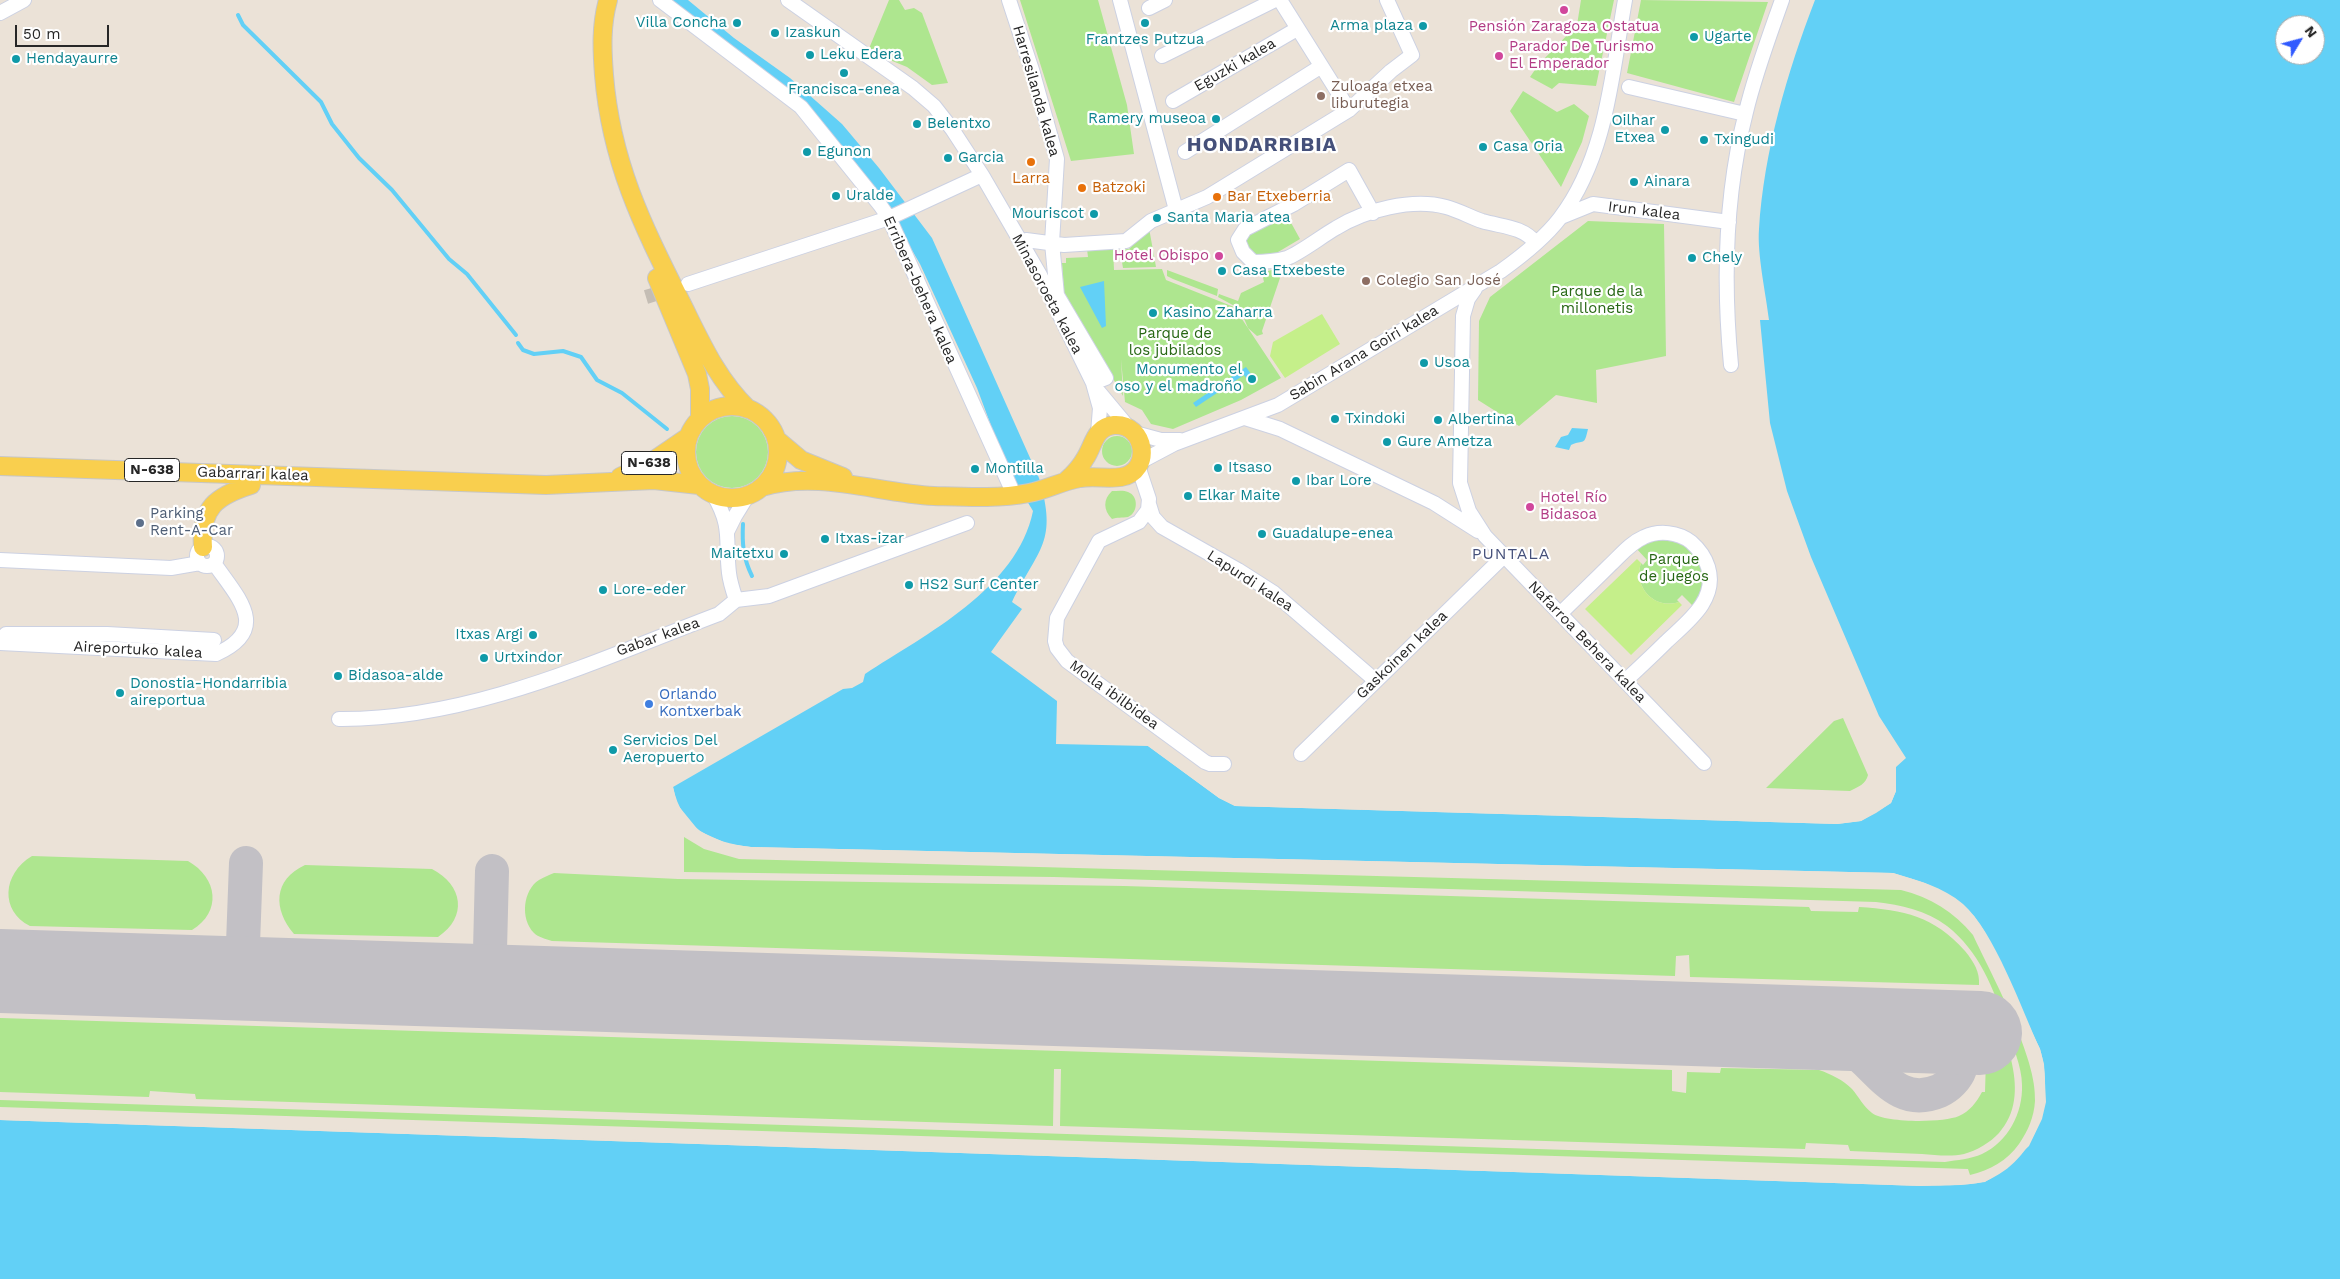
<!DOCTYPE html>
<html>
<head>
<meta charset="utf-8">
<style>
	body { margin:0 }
	#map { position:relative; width:2340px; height:1279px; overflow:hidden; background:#ebe2d7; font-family:"Work Sans",sans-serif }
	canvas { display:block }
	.north { position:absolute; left:2275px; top:15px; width:50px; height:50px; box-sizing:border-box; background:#fff; border:1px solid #a9a9a9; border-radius:50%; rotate:53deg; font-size:14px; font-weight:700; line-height:20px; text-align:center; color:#272727 }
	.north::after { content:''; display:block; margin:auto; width:18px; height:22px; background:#305aff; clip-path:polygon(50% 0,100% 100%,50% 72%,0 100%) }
	.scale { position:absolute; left:15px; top:25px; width:94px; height:22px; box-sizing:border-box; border:2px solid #272727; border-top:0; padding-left:6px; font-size:15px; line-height:18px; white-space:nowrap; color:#272727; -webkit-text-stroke:4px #fff; paint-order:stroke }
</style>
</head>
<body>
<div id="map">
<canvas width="2340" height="1279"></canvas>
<div class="north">N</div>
<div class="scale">50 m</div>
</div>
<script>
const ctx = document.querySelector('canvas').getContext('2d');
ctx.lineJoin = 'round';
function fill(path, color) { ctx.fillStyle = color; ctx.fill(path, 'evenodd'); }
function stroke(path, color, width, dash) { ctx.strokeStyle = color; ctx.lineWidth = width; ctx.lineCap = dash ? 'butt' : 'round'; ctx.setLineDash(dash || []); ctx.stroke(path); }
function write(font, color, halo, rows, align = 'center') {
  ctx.font = font + ' "Work Sans",sans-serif'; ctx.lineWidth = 4.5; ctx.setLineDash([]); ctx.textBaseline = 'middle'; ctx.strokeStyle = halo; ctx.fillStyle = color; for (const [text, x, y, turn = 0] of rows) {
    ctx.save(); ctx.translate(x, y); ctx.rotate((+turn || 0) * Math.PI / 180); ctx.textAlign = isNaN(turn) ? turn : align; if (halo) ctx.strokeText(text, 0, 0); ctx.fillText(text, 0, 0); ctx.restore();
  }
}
fill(new Path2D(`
	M889 0H899L905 10 914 8 922 13 948 83 932 85 907 67 868 51Z
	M1020 0H1098L1127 105 1134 154 1071 161Z
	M1581 0H1614L1596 86 1559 83 1552 89 1530 77 1539 64 1577 25Z
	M1641 0 1768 2 1734 102 1627 73Z
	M1523 91 1557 112 1574 104 1589 116 1582 142 1561 187 1510 111Z
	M1284 210 1300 239 1268 258 1252 255 1243 239Z
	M1588 221 1664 224 1666 356 1596 370 1597 403 1556 395 1519 426 1478 400 1479 321 1490 297Z
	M1149 228 1156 267 1123 268 1120 250 1129 249Z
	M1113 247 1114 270 1162 269 1166 280 1234 307 1281 378 1241 400 1173 429 1151 424 1142 410 1125 402 1121 359 1123 396 1064 292 1062 263H1066V258L1088 257 1087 249Z
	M1278 268 1280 278 1262 331 1263 334 1257 336 1248 328 1240 309 1218 297 1219 294 1238 301 1241 293 1264 282 1262 273Z
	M1167 270 1218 289 1217 296 1173 279 1167 276Z
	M696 452a36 36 0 1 1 72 0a36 36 0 1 1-72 0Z
	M1102 451a15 15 0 1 1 30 0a15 15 0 1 1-30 0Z
	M1112 491C1117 491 1124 490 1128 492 1139 496 1138 513 1128 517 1122 518 1117 517 1112 519 1103 510 1103 499 1112 491Z
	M1655 538 1679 540 1698 556 1706 580 1695 608 1682 595 1677 600 1679 602C1654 610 1633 587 1641 563L1643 565 1647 560 1635 547Z
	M1843 718 1868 775C1866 784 1858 787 1850 791L1766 788 1834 721Z
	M684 837 704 849 739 859 1901 890C1930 897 1954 912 1973 935 1992 976 2038 1059 2035 1101 2034 1117 2028 1131 2019 1144 2007 1161 1990 1170 1970 1175L1968 1169 0 1107V1100L1945 1162C1957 1160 1971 1159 1982 1154 2008 1142 2023 1113 2022 1085 2022 1066 2012 1045 2006 1026 1994 989 1979 951 1947 926 1926 910 1901 905 1876 902L1054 877 684 872Z
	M32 856 188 861C218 878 222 912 192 930L30 926C0 911 2 874 32 856Z
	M305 865 432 869C463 885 468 917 438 937L294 934C273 909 273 880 305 865Z
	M554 873 678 879 1124 886 1809 907 1811 911 1858 912 1859 907C1904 910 1934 916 1965 951 1974 962 1980 972 1979 985L1690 977 1689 955 1676 956 1675 976 552 941C546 939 538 937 534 933 520 919 523 890 539 880 544 877 549 875 554 873Z
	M1988 994C2003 1035 2034 1094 1999 1133 1991 1142 1976 1151 1964 1154 1951 1157 1935 1155 1922 1154 1898 1153 1874 1152 1850 1151L1848 1145 1806 1143 1805 1149 1060 1126 1061 1069H1054L1053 1126 196 1099 195 1094 150 1091 149 1097 0 1092V1018L1672 1070V1091L1686 1093 1687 1072 1720 1073 1721 1068 1819 1070C1831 1074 1843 1080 1852 1089 1859 1097 1863 1106 1872 1113 1885 1123 1943 1123 1959 1116 1970 1111 1976 1103 1982 1092H1985Z`), '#aee68f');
fill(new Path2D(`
	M1322 314 1340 344 1285 378 1270 356 1273 342Z
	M1637 559 1641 563C1633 587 1654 610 1679 602L1682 605 1631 655 1585 609Z`), '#c5ef8a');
fill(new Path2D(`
	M668 0H688L734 38 790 78 842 124 879 168 932 238 1039 478C1058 543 1039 547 1012 602L1022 609 991 652 1057 701 1056 744 1148 746 1219 798 1235 806 1837 824 1861 821 1891 803 1896 791V767L1906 758 1879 716 1811 557 1787 491 1770 423 1760 320H1769C1766 294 1757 254 1759 229 1764 151 1787 73 1815 0H2340V1279H0V1120L1921 1186C1936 1185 1974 1186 1986 1181 2037 1160 2055 1099 2040 1049 2022 1010 1994 931 1963 904 1943 887 1917 880 1893 873L751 847C711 842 682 829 673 787L843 689 852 688 863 682 865 674C926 634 1017 589 1033 511L1006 466 977 388 920 264 885 204 856 163 816 118ZM2285 25H2315V55H2285Z
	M1104 281 1106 326 1102 328 1080 287Z
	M1246 367 1256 381 1251 385 1244 375 1196 407 1193 403Z
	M1572 428 1588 429C1584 447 1584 439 1571 445L1569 450 1555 447 1561 437 1568 435Z`), '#62d0f6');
fill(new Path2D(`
	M1049 505 1050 527 1045 549 1012 602 1043 548 1048 527 1047 506Z
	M1148 746H1152L1220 795 1236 803 1837 822 1860 819 1889 801 1893 791 1895 764 1896 791 1891 803 1876 813 1861 821 1837 824 1235 806 1219 798Z
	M671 785 673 787 677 804 699 831 728 844 751 847 1893 873 1925 883 1952 897 1974 916 1984 931 2040 1049 2044 1064 2046 1102 2042 1119 2029 1146 2005 1169 1985 1182 1961 1185 1921 1186 0 1120V1118L1921 1184 1984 1180 2004 1168 2027 1144 2039 1119 2043 1102 2042 1064 2038 1050 1982 932 1972 918 1951 899 1924 885 1892 876 751 849 727 847 697 833 675 806Z`), '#ebe2d7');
stroke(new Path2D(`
	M238 15 243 25 321 102 332 124 359 158 392 190 449 259 467 274 516 335
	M518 343 523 350 534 354 563 351 581 357 597 380 622 393 667 429
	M743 524C742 543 743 558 752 576`), '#62d0f6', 4);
stroke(new Path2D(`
	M243 944C248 966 260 975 281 980
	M490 950C493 973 508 984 530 987
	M0 969 8 971
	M199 977C222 975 237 967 243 944L246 863
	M447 985C470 984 484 973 490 950L492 871
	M1799 1027C1817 1032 1834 1037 1849 1047 1879 1067 1896 1109 1939 1091 1948 1087 1957 1078 1960 1069 1964 1056 1962 1043 1956 1032`), '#c2c0c5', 34);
stroke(new Path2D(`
	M0 971 1980 1033`), '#c2c0c5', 84);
stroke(new Path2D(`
	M646 297 672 289`), '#c4bdb4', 14, [14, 7]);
const minor = new Path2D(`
	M660 0 801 107 880 205 889 218 1011 488
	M788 0 913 88 934 106 952 129 982 175 1040 275 1093 383 1100 408 1098 433
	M1009 0 1032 70 1057 159 1052 243 1057 295 1106 378 1093 383
	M1120 0 1176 210
	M1280 0 1349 110
	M1149 8 1165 0
	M0 13 24 0
	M1162 56 1275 0
	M1629 87 1745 114
	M1173 101 1297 29
	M1185 152 1320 67
	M1373 213 1349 170 1294 204 1245 229 1238 240 1243 252 1253 262C1264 262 1276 261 1287 258 1300 253 1322 236 1336 228 1365 210 1412 198 1446 207 1458 210 1470 217 1482 221 1502 227 1522 226 1536 243
	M1561 217 1593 204 1729 222
	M1021 242 1026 240 1064 245 1126 241 1151 221 1207 197 1331 121 1349 110 1391 71 1412 55 1387 0
	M688 284 889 218 982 175
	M1475 289 1468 299 1463 316 1460 483 1469 511 1485 536 1704 763
	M1731 365C1723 281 1725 194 1746 112 1755 74 1769 37 1782 0
	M1099 392 1129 428
	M1245 418 1280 429 1434 503 1478 531
	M1135 433 1161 440H1180
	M1140 462 1174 444 1278 405 1501 271C1522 256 1544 239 1560 218 1607 156 1612 73 1625 0
	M1138 466 1149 499 1148 510 1139 522 1099 541 1057 618 1055 641 1057 648 1067 661 1205 762 1210 764H1224
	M713 494C733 528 725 539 729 573 730 582 733 591 736 600
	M1149 504 1153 517 1162 527 1238 570 1274 593 1376 681
	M728 530 735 516 748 495
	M197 556a10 10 0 1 1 20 0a10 10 0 1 1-20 0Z
	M0 560 171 568 200 563
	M1560 614C1576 598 1593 582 1609 566 1620 556 1630 543 1644 537 1659 530 1678 532 1691 542 1699 549 1705 557 1708 567 1718 600 1687 622 1666 642 1653 655 1639 668 1625 681
	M6 634H107L214 640
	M0 643 216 654C272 629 237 597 214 563
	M339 719C472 720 597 660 719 614L736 600 769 596 967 523
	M1301 754 1504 556`);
const major = new Path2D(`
	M608 0C601 25 602 49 604 75 611 162 642 224 680 300 700 340 716 378 748 409
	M657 278 697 374 700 389V419
	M686 452a46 46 0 1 1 92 0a46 46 0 1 1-92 0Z
	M776 439 801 460 843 477
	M0 466 546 485 654 480 699 485
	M620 477 650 463 688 437
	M762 487C818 470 877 493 934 496 965 497 998 499 1029 493 1046 490 1062 481 1080 478 1094 476 1109 479 1121 477 1153 472 1146 423 1114 425 1095 427 1094 444 1086 457 1081 466 1075 473 1067 480
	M203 547C200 508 216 496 251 485`);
stroke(minor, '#ccd1e2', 16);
stroke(major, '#c7c7c7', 20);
stroke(minor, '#fff', 14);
stroke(major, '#f9cf4e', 18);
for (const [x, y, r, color] of [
	[1564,10,5,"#d1479c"],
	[737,23,5,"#0f9aa8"],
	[1145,23,5,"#0f9aa8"],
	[1423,26,5,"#0f9aa8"],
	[775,33,5,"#0f9aa8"],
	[1694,37,5,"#0f9aa8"],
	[810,55,5,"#0f9aa8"],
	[1499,56,5,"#d1479c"],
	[16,59,5,"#0f9aa8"],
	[844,73,5,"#0f9aa8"],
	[1321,96,5,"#8d6e63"],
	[1216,119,5,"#0f9aa8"],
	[917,124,5,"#0f9aa8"],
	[1665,130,5,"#0f9aa8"],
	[1704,140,5,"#0f9aa8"],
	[1483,147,5,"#0f9aa8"],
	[807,152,5,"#0f9aa8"],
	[948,158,5,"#0f9aa8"],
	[1031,162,5,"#e8710a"],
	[1634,182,5,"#0f9aa8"],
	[1082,188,5,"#e8710a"],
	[836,196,5,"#0f9aa8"],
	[1217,197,5,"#e8710a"],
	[1094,214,5,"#0f9aa8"],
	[1157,218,5,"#0f9aa8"],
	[1219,256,5,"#d1479c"],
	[1692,258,5,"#0f9aa8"],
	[1222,271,5,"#0f9aa8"],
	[1366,281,5,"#8d6e63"],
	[1153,313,5,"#0f9aa8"],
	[1424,363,5,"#0f9aa8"],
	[1252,379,5,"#0f9aa8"],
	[1335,419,5,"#0f9aa8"],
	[1438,420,5,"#0f9aa8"],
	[1387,442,5,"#0f9aa8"],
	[1218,468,5,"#0f9aa8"],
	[975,469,5,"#0f9aa8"],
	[1296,481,5,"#0f9aa8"],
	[1188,496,5,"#0f9aa8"],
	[1530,507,5,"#d1479c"],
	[140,523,5,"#5c6f8a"],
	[1262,534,5,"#0f9aa8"],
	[825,539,5,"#0f9aa8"],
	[784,554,5,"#0f9aa8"],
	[909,585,5,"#0f9aa8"],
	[603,590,5,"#0f9aa8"],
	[533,635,5,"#0f9aa8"],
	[484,658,5,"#0f9aa8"],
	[338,676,5,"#0f9aa8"],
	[120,693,5,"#0f9aa8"],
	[649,704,5,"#3f7fe0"],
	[613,750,5,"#0f9aa8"]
]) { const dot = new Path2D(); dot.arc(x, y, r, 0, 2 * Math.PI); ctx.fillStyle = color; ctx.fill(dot); stroke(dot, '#fff', 2); }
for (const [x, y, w] of [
	[649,463,55],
	[152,470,55]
]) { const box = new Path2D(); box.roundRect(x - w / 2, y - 11.5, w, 23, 4); ctx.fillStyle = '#fff'; ctx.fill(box); stroke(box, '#272727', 1); }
write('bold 14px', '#272727', null, [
	["N-638",649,463],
	["N-638",152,470]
]);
write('15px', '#0d838f', '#fff', [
	["Villa Concha",727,23,"right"],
	["Arma plaza",1413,26,"right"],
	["Izaskun",785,33],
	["Ugarte",1704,37],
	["Frantzes Putzua",1145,40,"center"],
	["Leku Edera",820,55],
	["Hendayaurre",26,59],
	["Francisca-enea",844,90,"center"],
	["Ramery museoa",1206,119,"right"],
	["Oilhar",1655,121,"right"],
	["Etxea",1655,138,"right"],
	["Belentxo",927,124],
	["Txingudi",1714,140],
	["Casa Oria",1493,147],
	["Egunon",817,152],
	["Garcia",958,158],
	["Ainara",1644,182],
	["Uralde",846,196],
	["Mouriscot",1084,214,"right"],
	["Santa Maria atea",1167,218],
	["Chely",1702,258],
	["Casa Etxebeste",1232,271],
	["Kasino Zaharra",1163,313],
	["Usoa",1434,363],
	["Monumento el",1242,370,"right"],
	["oso y el madroño",1242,387,"right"],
	["Txindoki",1345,419],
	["Albertina",1448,420],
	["Gure Ametza",1397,442],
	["Itsaso",1228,468],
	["Montilla",985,469],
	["Ibar Lore",1306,481],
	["Elkar Maite",1198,496],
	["Guadalupe-enea",1272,534],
	["Itxas-izar",835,539],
	["Maitetxu",774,554,"right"],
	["HS2 Surf Center",919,585],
	["Lore-eder",613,590],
	["Itxas Argi",523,635,"right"],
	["Urtxindor",494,658],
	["Bidasoa-alde",348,676],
	["Donostia-Hondarribia",130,684],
	["aireportua",130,701],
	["Servicios Del",623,741],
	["Aeropuerto",623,758]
], 'left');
write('15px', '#b23c85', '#fff', [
	["Pensión Zaragoza Ostatua",1564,27,"center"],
	["Parador De Turismo",1509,47],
	["El Emperador",1509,64],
	["Hotel Obispo",1209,256,"right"],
	["Hotel Río",1540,498],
	["Bidasoa",1540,515]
], 'left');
write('15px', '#272727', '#fff', [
	["Eguzki kalea",1235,65,-30],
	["Harresilanda kalea",1036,91,74],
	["Irun kalea",1644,211,7],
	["Erribera-behera kalea",920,290,66],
	["Minasoroeta kalea",1047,294,62],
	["Sabin Arana Goiri kalea",1364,353,-31],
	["Gabarrari kalea",253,474,2],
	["Lapurdi kalea",1250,581,33],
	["Gabar kalea",658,637,-20],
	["Nafarroa Behera kalea",1587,642,46],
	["Aireportuko kalea",138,650,3],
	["Gaskoinen kalea",1402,655,-44],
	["Molla ibilbidea",1114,695,36]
]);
write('15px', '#785e54', '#fff', [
	["Zuloaga etxea",1331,87],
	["liburutegia",1331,104],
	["Colegio San José",1376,281]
], 'left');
write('15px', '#c56008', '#fff', [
	["Larra",1031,179,"center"],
	["Batzoki",1092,188],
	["Bar Etxeberria",1227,197]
], 'left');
write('15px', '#276714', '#fff', [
	["Parque de la",1597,292],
	["millonetis",1597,309],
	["Parque de",1175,334],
	["los jubilados",1175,351],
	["Parque",1674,560],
	["de juegos",1674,577]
]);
write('15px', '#4e5e75', '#fff', [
	["Parking",150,514],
	["Rent-A-Car",150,531]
], 'left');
write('15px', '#366cbe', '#fff', [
	["Orlando",659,695],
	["Kontxerbak",659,712]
], 'left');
ctx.letterSpacing = '1px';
write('16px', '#45507a', '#fff', [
	["PUNTALA",1511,554]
]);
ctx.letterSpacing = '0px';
ctx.letterSpacing = '1px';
write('bold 20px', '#45507a', '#fff', [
	["HONDARRIBIA",1262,145]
]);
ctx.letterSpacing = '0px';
</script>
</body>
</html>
